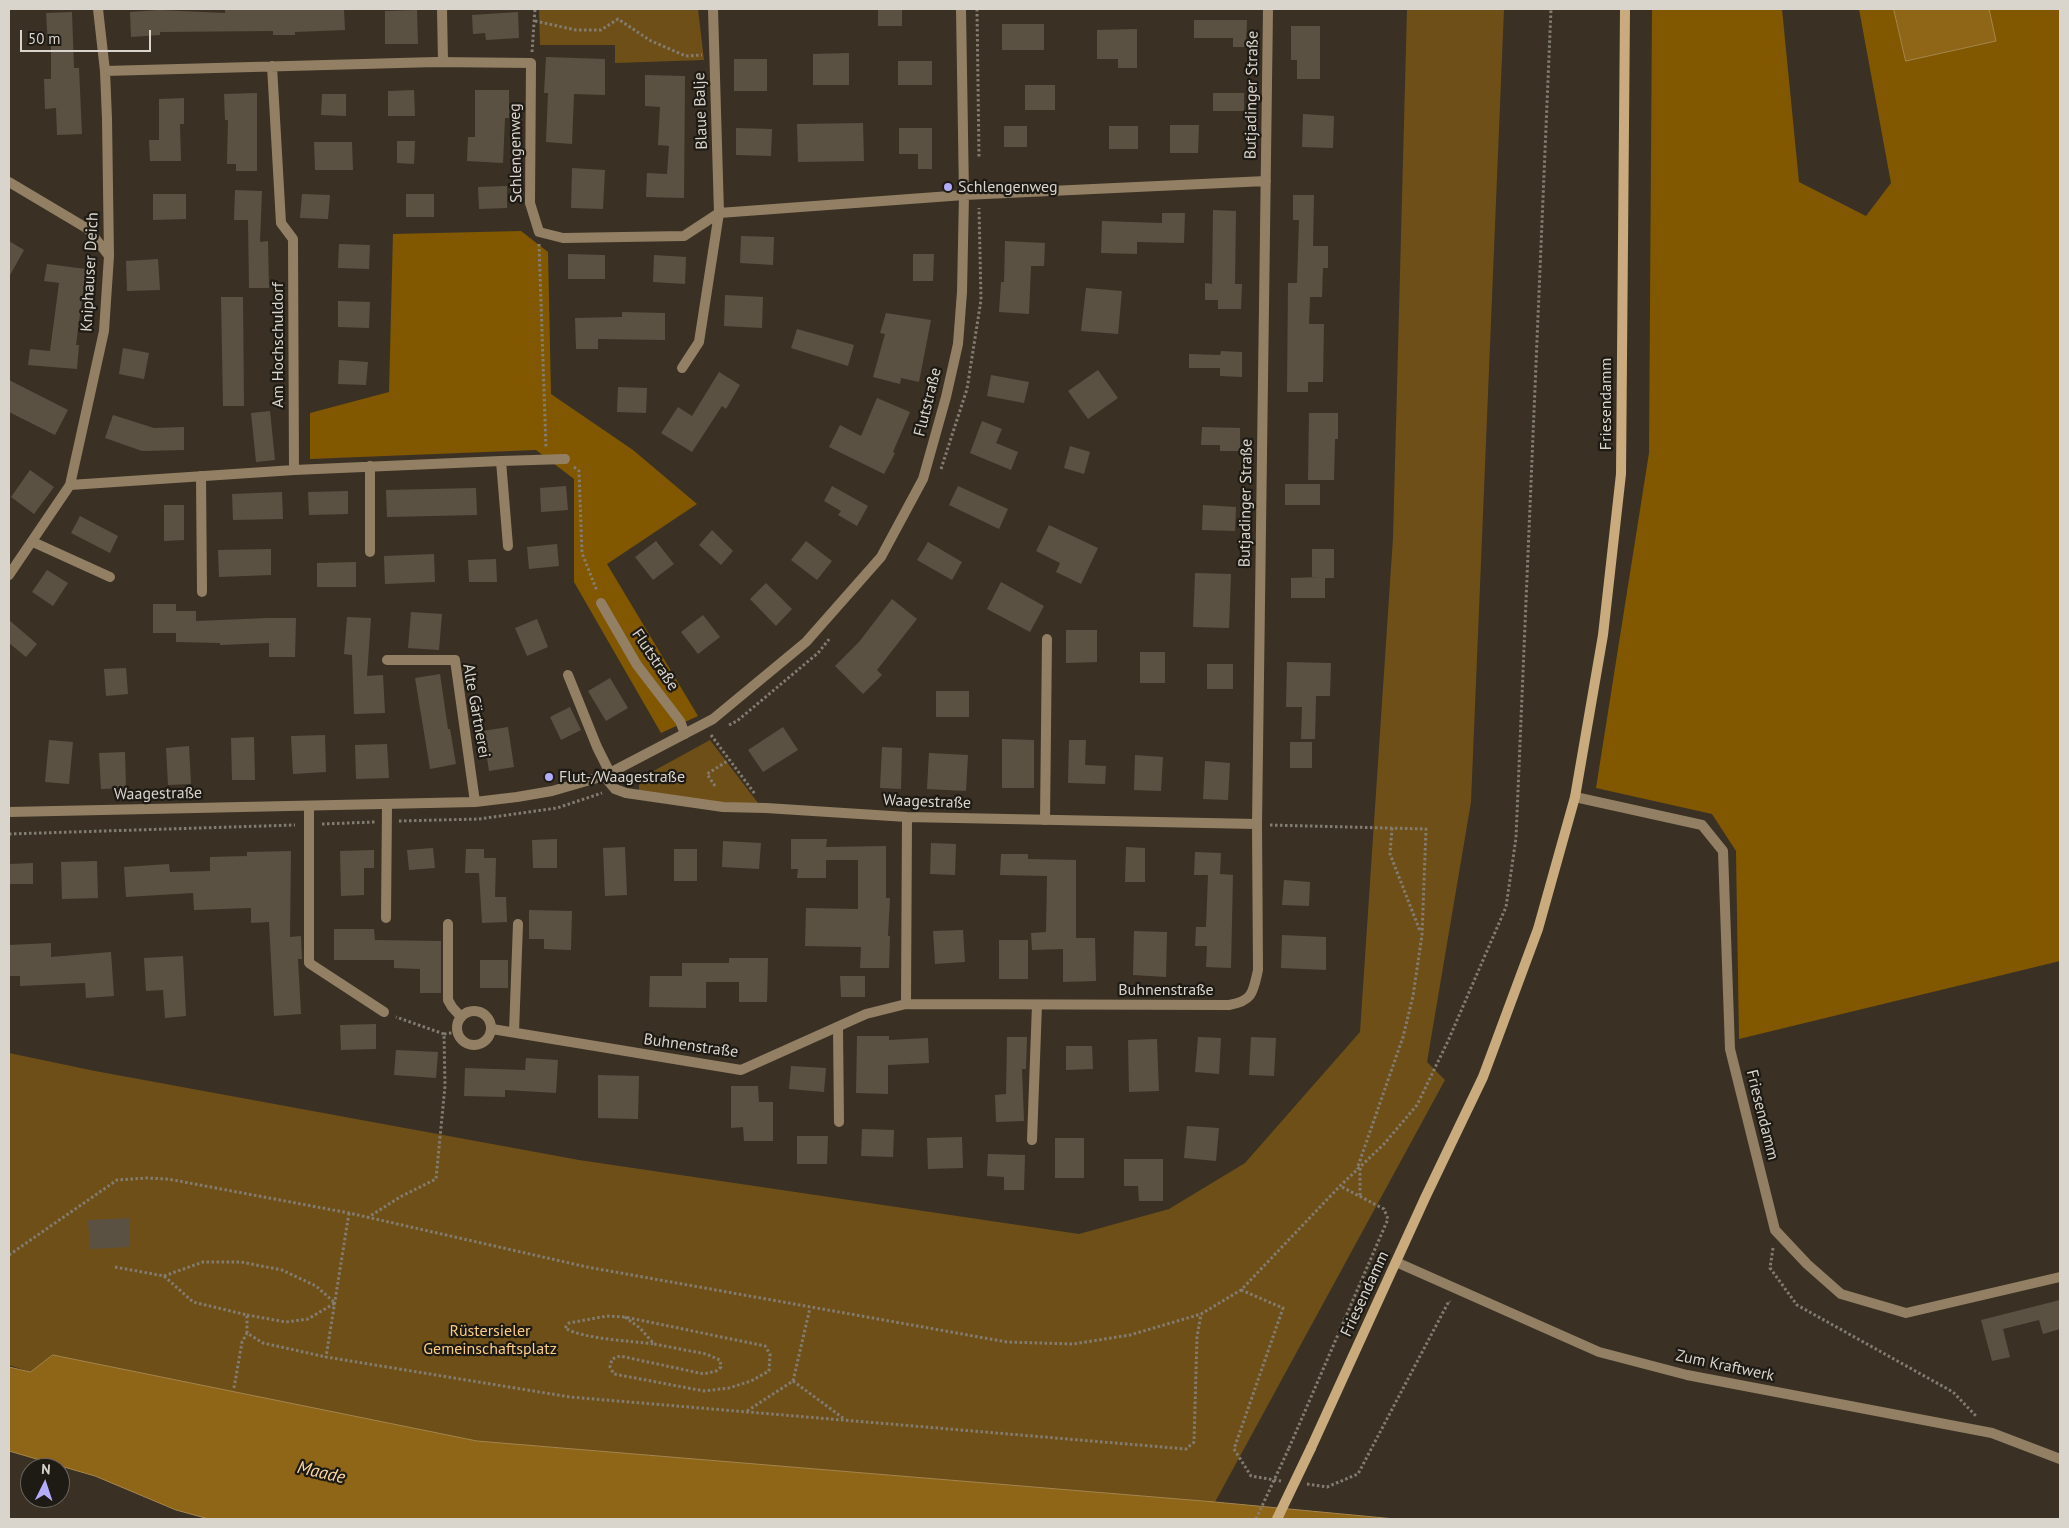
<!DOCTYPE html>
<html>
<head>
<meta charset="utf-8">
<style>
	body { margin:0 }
	#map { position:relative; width:2069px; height:1528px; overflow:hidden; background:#3a3124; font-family:"PT Sans",sans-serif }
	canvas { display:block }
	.frame { position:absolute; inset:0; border:10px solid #d9d4cc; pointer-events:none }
	.north { position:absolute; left:20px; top:1458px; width:50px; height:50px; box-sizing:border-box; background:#1e1a14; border:1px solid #69645e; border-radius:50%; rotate:4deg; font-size:14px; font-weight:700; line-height:20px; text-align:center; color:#d9d4cc }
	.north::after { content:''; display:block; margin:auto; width:18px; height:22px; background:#b3adf9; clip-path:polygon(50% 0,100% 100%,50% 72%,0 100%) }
	.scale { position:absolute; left:20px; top:30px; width:131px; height:22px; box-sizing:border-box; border:2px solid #d9d4cc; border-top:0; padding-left:6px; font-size:15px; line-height:18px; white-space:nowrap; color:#d9d4cc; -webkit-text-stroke:4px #1e1a14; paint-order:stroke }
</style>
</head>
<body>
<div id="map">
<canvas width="2069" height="1528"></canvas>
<div class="frame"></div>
<div class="north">N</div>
<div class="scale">50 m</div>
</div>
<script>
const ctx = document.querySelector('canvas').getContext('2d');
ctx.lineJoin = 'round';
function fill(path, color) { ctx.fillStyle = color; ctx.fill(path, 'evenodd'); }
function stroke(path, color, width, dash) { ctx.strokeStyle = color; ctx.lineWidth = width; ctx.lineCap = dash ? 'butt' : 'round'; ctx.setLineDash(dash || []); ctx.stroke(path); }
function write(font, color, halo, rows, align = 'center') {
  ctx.font = font + ' "PT Sans",sans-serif'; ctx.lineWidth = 4.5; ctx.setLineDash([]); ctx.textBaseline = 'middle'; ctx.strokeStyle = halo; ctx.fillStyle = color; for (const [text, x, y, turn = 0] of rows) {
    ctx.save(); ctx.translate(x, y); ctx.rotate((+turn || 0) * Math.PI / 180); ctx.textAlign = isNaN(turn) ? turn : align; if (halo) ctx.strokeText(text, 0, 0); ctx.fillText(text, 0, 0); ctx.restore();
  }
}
fill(new Path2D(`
	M539 9H698L704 60 615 63V45H540Z
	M1407 9H1504L1471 802 1427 1062 1445 1080 1215 1502 477 1441 53 1355 30 1372 9 1365V1053L95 1071 579 1160 1079 1234 1169 1209 1245 1163 1360 1032 1393 538Z
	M710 740 758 803 722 804 639 791V779Z`), '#6e4f18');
fill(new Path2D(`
	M1652 9H1782L1799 182 1866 216 1891 183 1859 9H2060V961L1739 1039 1736 851 1712 814 1596 788 1649 453Z
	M521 231 548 252 551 394 633 450 697 504 607 564 698 716 661 733 574 582V479L536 450 310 459V413L389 392 393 234Z`), '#815800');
const water = new Path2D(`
	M1894 9H1989L1996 41 1906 61Z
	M53 1355 477 1441 1215 1502 1395 1519H209L176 1510 95 1476 9 1451V1367L30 1372Z`);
fill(water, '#8f6517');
stroke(water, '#a5864d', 1);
fill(new Path2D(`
	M272 9H344L345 30 295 32V35H273V31L160 32V35L131 37 130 12 159 10 225 13V10H273Z
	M878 9H902V26H878Z
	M417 10 418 44H385V11Z
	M72 12 74 68H79L82 134 57 135 56 108 45 109 44 79H51V45H48L46 13Z
	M518 12 519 38 486 40 485 33 473 34 472 15Z
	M1194 20H1247L1246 47H1233V38H1194Z
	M1002 24H1044V50H1002Z
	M1291 26H1320V79H1297V60H1291Z
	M1137 29V68H1118V59H1097V30Z
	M849 53V85H813V54Z
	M546 57 605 59V95L574 94 572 144 546 142 548 93H544Z
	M734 59H767V91H734Z
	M898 61H932V85H898Z
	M645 75 685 76 684 198 646 197 647 173 667 174 669 146 658 145 660 107 645 106Z
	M1025 85H1055V110H1025Z
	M414 90 415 116H388V91Z
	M475 90H509V118H505L503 163 467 161 468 137H475Z
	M257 93V171H236V164H227L228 120H225L224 94Z
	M1213 93H1244V111H1213Z
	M322 94H346V116L321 115Z
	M184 98V124H180L181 161H150L149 140H159V99Z
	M1303 114 1334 116 1333 148 1302 147Z
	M863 123 864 161 798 162 797 124Z
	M1170 125H1199L1198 153H1170Z
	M1004 126H1027V147H1004Z
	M1109 126H1138V149H1109Z
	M736 128 772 129 771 156 736 155Z
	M899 128H932V169H918V154H899Z
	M397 141H415L414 164 397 163Z
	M314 142H352L353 170H315Z
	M572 168 605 170 603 209 571 208Z
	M507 186V208L479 209 478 187Z
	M235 190 262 191 260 242 268 241 269 288H249L248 220H234Z
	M153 194H186V219L153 220Z
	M302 194 330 195 328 219 300 218Z
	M406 194H434V217H406Z
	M1293 195H1314L1313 246H1328V268H1323L1322 297H1310L1309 324H1324L1323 382H1308V392H1287L1288 283H1297L1299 220H1293Z
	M1213 210 1236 211 1235 284H1242L1241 309H1218V300H1205V283L1212 284Z
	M1162 213H1185L1184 243 1137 242V254L1101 253 1102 221 1162 223Z
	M741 236 774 237 773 265 740 263Z
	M9 241 24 250 9 277Z
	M1005 241 1045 243 1044 266H1031L1029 314 999 312 1001 282H1004Z
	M339 244 370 245 369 269 338 268Z
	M568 254 605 255V279H568Z
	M913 254H934L933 281H913Z
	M654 255 686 257 685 284 653 282Z
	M158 259 160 290 127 291 126 261Z
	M47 264 86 269 76 345H79L77 369 28 365 30 349 50 351 59 283 44 281Z
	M1086 288 1122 291 1118 334 1081 331Z
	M725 295 763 297 762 328 724 326Z
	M221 297H243L244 406H223Z
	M338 301 370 302 369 328 338 327Z
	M622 312 665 313V340L598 339V349H576L575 318 622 317Z
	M886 313 931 320 919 382 901 378 900 384 873 377 885 334 880 333Z
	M797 329 854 345 848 366 791 348Z
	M123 348 149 353 144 379 119 374Z
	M1221 351 1242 352V377L1220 376V368H1189V354L1220 355Z
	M339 360 368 362 366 385 338 384Z
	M1098 370 1118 398 1088 419 1068 391Z
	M719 372 740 385 726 409 722 406 692 452 661 433 678 407 692 416Z
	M991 375 1029 382 1024 403 987 396Z
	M9 380 68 410 55 435 9 412Z
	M618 387 647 388 646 413 617 412Z
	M877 398 910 412 893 452 895 453 884 474 829 447 840 425 861 436Z
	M270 411 275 460 256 462 251 413Z
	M1309 413H1338V439H1335L1334 480H1308Z
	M113 415 154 428 184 427V450L142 451 105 438Z
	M982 421 1002 429 996 443 1018 452 1011 470 970 453Z
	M1202 427 1240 428V451H1220V445H1201Z
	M1070 446 1090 452 1084 474 1064 468Z
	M30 470 54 487 34 514 11 497Z
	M1285 484H1320V505H1285Z
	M566 486 568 510 541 512 540 488Z
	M832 486 868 506 857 526 838 515 841 511 824 501Z
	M958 486 1008 509 999 529 949 505Z
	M476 488 477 515 387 517 386 490Z
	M348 491V514L309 515 308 492Z
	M282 492 283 519 233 520 232 494Z
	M164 505H184V540L164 541Z
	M1203 505 1236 507 1235 531 1202 530Z
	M80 516 118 536 110 553 71 533Z
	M1049 525 1098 548 1081 584 1056 572 1060 563 1036 551Z
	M712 530 733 551 721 565 699 545Z
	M656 541 674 564 653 580 635 557Z
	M806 541 832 561 817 580 791 560Z
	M928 542 962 562 952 580 917 560Z
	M557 544 559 566 529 569 527 547Z
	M271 549V575L219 577 218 550Z
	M1312 549H1334V578H1325V598H1291V578L1321 577H1312Z
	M434 554 435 582 385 584 384 556Z
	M496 559 497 582H469L468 560Z
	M356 562V587H317V563Z
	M47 570 68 583 53 606 32 592Z
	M1195 573 1231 574 1229 628 1193 627Z
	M1001 582 1044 606 1030 632 987 609Z
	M766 583 792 609 776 626 750 599Z
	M892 599 917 619 877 670 882 675 863 694 835 666 859 642Z
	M153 604H176V611H196V621L268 618H296L295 657H269V643L220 645V643L176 642V633H153Z
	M411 612 442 614 439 650 408 648Z
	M703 615 720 637 698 654 681 632Z
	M347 617 371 618 367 676 383 675 385 713 354 714 352 655 344 654Z
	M537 619 548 647 527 656 515 628Z
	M9 620 37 644 26 657 9 643Z
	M1066 630H1097V662L1066 663Z
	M1140 652H1165V683H1140Z
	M1287 662 1331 663 1330 696H1316L1315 739H1301L1302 707H1286Z
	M1207 664H1233V689H1207Z
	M126 668 128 694 106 696 104 669Z
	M440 674 448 729H450L456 764 430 769 415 678Z
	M610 678 628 708 606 721 588 691Z
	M936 691H969V717H936Z
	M570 707 581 730 561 740 550 717Z
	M508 727 514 767 489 771 483 731Z
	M783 727 798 750 763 772 748 750Z
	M325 735 326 772 293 774 291 736Z
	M254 737 255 780H232L231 738Z
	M1002 739 1034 740V788H1002Z
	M49 740 73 742 69 784 45 782Z
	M1069 740H1086L1085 765 1106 766 1105 784 1068 783Z
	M1290 742H1312V768H1290Z
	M387 744 389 778 356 779 355 745Z
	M189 746 191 784 168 785 166 748Z
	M882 747 902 748 901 789 880 788Z
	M125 752 126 788 101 789 99 753Z
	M929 753 968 755 966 791 927 789Z
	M1135 755 1163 757 1161 791 1134 790Z
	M1205 761 1230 763 1228 800 1203 799Z
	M557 839V868H533L532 840Z
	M791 839H827L826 847 886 846V898H890L888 936H890L889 968H860L861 947 805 946 806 908 858 909V860H826V878H797L798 869H791Z
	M723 841 761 843 759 869 722 867Z
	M931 843 956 844 955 875 930 874Z
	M625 847 627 895 605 896 603 848Z
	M1126 847 1145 848V882H1125Z
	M433 848 435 868 409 870 407 850Z
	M466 849H484V858H496L495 897H506L507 922 482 923 479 873H465Z
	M674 849H697V881H674Z
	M374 850V868H364V895L341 896 340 851Z
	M291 851 290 937 301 936 302 959H298L301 1014 274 1016 269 922 251 923V908L194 910 193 893 126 897 124 867 169 864 170 872 210 871V857L247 856V852Z
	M1195 852 1221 853 1220 874 1233 875 1231 968 1206 967 1207 946H1195L1196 927H1206L1208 875H1194Z
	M1001 854H1028V859L1076 860V938H1095L1096 981 1063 982V949L1032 950 1031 933 1046 932 1047 876 1000 875Z
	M97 861 98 898 62 899 61 862Z
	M33 863V884H9V864Z
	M1284 880 1310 882 1309 906 1282 905Z
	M529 910 572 911 571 950 544 949V939H529Z
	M334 929H374L375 940 441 941V993H420V969L394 968V960H334Z
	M963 930 965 962 935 964 933 931Z
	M1134 931 1167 932 1166 977 1133 975Z
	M1282 935 1326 937V970L1281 968Z
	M999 940H1028V979H999Z
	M51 943V957L111 952 114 996 86 998 85 983 20 986V976H9V945Z
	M183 956 186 1016 165 1018 163 990 146 991 144 958Z
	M729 958H768L767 1002H739V982H706V1008L649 1007 650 976H682V963H729Z
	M480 960H508V988H480Z
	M840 976H865V997H841Z
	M376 1024V1049L341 1050 340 1025Z
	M857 1036H889V1040L928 1038 929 1063 888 1065V1094L856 1093Z
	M1007 1037H1027L1026 1069H1022L1024 1121 996 1122 995 1095 1006 1094Z
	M1198 1037 1221 1038 1219 1074 1195 1072Z
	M1251 1037 1276 1038 1274 1076 1249 1075Z
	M1157 1039 1159 1091 1129 1092 1128 1040Z
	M1066 1046H1092L1093 1069 1066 1070Z
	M396 1050 438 1052 436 1078 394 1075Z
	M526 1058 558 1060 556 1093 505 1090V1097L464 1096 465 1068 525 1070Z
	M791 1066 826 1068 824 1092 789 1089Z
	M598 1075 639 1076 638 1119 598 1118Z
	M731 1086H758L759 1102H773V1141H744L743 1127 731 1128Z
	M1187 1126 1219 1128 1216 1161 1184 1158Z
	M862 1129 894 1130 893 1157 861 1156Z
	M797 1136H828L827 1164H797Z
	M962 1137 963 1168 928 1169 927 1138Z
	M1055 1138H1084V1178H1055Z
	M988 1154 1025 1155 1024 1190H1004V1177L987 1176Z
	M1124 1159H1163V1201H1139L1138 1186H1124Z
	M129 1218 130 1247 90 1249 88 1220Z
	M2060 1300V1329L2043 1334 2039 1320 2003 1329 2010 1357 1992 1361 1981 1320Z`), '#5b5143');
stroke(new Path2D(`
	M977 9 979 159
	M535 21 576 30H601L618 19 651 41 686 56 702 55
	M532 52 535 9
	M539 244 546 448
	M574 467 579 471 582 553 597 591
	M941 469 967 389 981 300 979 208
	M729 725 737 721 818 653 830 638
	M711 735 755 794
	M715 786 707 774 729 760
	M399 821 479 819 557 808 602 793
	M322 824 375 822
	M1270 825 1426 829 1422 935 1413 996 1403 1037 1357 1169
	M1392 828 1390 854 1420 931
	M9 834 295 825
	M444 1034 457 1032
	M1360 1168V1196
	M349 1213 326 1357 570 1397 1186 1449 1194 1442 1197 1337 1201 1314
	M367 1218 400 1197 436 1179 445 1086 444 1034 396 1017
	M1773 1248 1770 1268 1797 1305 1953 1392 1976 1416
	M9 1255 117 1180 147 1178 168 1179 349 1213 587 1267 1007 1342 1073 1344 1130 1335 1201 1314 1241 1290 1340 1186 1384 1144 1417 1105 1448 1041 1506 907 1516 838 1551 9
	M115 1267 164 1276 193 1302 247 1315V1333L263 1343 326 1357
	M164 1276 203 1262H241L282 1270 316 1286 335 1303 308 1319 286 1322 247 1315
	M1241 1290 1283 1308 1234 1449 1251 1476 1281 1481
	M625 1317 640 1328 654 1344 706 1354 720 1360 721 1367 716 1371 704 1374 620 1356 612 1359 610 1367 614 1374 704 1391 729 1388 751 1381 769 1371 770 1354 765 1346 625 1317 607 1316 569 1323 565 1328C582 1339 632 1341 654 1344
	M9 1353H10
	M793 1381 843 1418
	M234 1388 242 1342 247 1333
	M747 1411 793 1381 810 1308
	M1289 1448 1388 1219 1384 1209 1340 1186
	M1307 1484 1327 1487 1358 1474 1449 1301 1450 1302`), '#837c71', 3, [2.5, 2.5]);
stroke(new Path2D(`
	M201 476 202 592
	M33 542 110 577
	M568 675 597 747 610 773
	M1575 797 1702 825 1723 851 1730 1049 1775 1230 1807 1264 1841 1294 1906 1313 2060 1277
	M309 806V963L384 1012
	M1045 820 1047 639
	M386 918 387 804
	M448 924V1000L452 1007 461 1017
	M838 1027 839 1122
	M514 1032 518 924
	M1032 1140 1037 1005`), '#938064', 10);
stroke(new Path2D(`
	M442 9 443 62
	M272 66 281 223 293 239 294 470
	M105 71 436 62 531 63 530 203 539 232 563 238 684 236 719 213 964 195 1266 181
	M9 182 88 229 109 256
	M682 368 699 342 719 213 713 9
	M501 461 565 459
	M70 485 294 470 501 461 508 546
	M370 552V466
	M9 575 70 485 104 331 109 256 107 119 105 71 98 9
	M601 603 637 665 680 721 685 734
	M387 660H455L475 802
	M604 776 615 789 626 793 723 807 766 808 907 817 1257 824
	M9 812 475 802 517 797 552 791 604 776 713 719 806 642 881 557 923 479 946 397 958 344 962 292 964 195 961 9
	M906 1004 907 817
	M457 1028a17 17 0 1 1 34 0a17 17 0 1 1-34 0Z
	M492 1029 741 1070 866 1014 906 1004 1229 1005C1253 1001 1253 992 1258 970L1257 824 1268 9
	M1396 1262 1599 1352 1687 1375 1992 1433 2060 1459`), '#938064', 10);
stroke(new Path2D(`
	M1311 1448 1425 1198 1483 1077 1538 929 1575 797 1603 635 1621 474 1625 9`), '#caab7e', 10);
stroke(new Path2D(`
	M1256 1519 1289 1448`), '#837c71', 3, [2.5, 2.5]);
stroke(new Path2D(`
	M1277 1519 1311 1448`), '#caab7e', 10);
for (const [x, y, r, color] of [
	[948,187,5,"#b3adf9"],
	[549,777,5,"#b3adf9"]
]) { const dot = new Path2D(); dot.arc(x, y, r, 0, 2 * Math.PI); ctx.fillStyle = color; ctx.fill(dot); stroke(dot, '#1e1a14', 2); }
write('16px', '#d9d4cc', '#1e1a14', [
	["Butjadinger Straße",1252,95,-89],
	["Blaue Balje",701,111,-92],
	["Schlengenweg",516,153,-91],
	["Kniphauser Deich",90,272,-87],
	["Am Hochschuldorf",278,345,-90],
	["Flutstraße",928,402,-76],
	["Friesendamm",1606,404,-90],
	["Butjadinger Straße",1246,503,-89],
	["Flutstraße",655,660,56],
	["Alte Gärtnerei",476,711,80],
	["Waagestraße",158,794,-1],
	["Waagestraße",927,802,2],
	["Buhnenstraße",1166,990],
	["Buhnenstraße",691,1046,8],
	["Friesendamm",1762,1115,76],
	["Friesendamm",1365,1294,-65],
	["Zum Kraftwerk",1725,1366,12]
]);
write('16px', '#d9d4cc', '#1e1a14', [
	["Schlengenweg",958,187],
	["Flut-/Waagestraße",559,777]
], 'left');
write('16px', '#fdcd83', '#1e1a14', [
	["Rüstersieler",490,1331],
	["Gemeinschaftsplatz",490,1349]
]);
write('italic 18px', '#fcd8a2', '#1e1a14', [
	["Maade",321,1473,13]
]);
</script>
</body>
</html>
